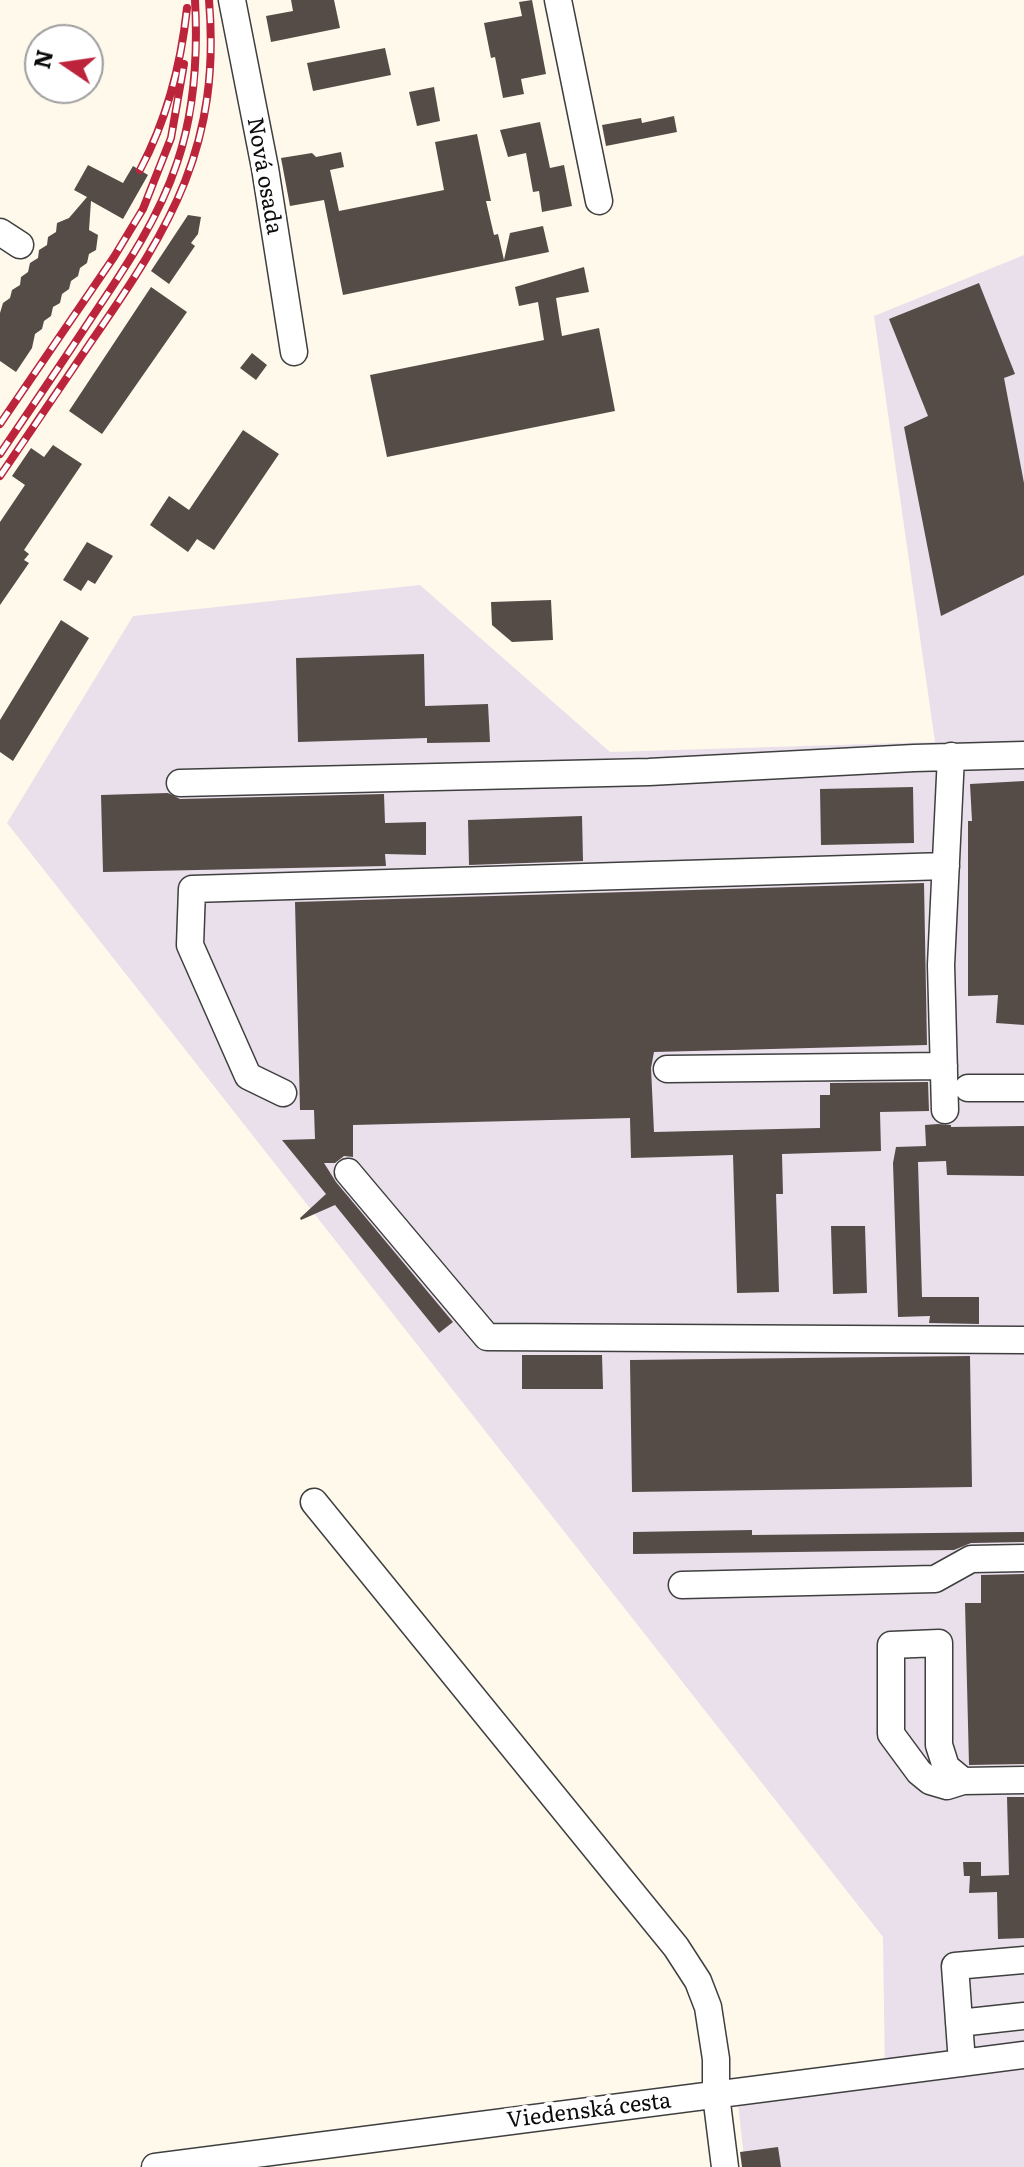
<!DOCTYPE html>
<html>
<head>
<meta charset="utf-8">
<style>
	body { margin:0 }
	#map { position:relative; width:1024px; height:2167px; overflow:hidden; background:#fff9eb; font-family:Literata,serif }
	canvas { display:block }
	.north { position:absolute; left:24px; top:24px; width:80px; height:80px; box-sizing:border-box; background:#fff; border:2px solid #9e9e9e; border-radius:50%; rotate:283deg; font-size:22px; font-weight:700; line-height:32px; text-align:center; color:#0c0c0c }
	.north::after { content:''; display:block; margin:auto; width:28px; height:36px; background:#bc243c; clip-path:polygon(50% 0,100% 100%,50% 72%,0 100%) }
</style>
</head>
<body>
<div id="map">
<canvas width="1024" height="2167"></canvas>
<div class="north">N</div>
</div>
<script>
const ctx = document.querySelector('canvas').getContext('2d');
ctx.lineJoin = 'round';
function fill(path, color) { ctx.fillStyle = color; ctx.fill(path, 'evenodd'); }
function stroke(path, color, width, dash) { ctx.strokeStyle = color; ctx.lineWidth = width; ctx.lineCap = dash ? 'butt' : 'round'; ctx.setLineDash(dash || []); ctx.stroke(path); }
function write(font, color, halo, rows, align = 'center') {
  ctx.font = font + ' Literata,serif'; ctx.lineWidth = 8; ctx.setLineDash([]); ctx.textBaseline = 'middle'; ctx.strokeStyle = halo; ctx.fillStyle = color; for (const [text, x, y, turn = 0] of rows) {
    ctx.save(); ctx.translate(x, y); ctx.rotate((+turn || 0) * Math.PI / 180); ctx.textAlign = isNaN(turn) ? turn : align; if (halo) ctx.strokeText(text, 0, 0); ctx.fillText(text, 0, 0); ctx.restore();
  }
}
fill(new Path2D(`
	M1024 255V2167H745L737 2094 885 2079 883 1937 7 823 133 616 420 585 610 752 935 742 874 316Z`), '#e9e0eb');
fill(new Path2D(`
	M291 0H334L340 28 271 42 266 16 293 11Z
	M532 0 546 74 521 79 524 94 503 98 495 57 491 58 484 23 522 16 519 2Z
	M385 48 391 75 313 91 307 63Z
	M434 87 440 121 417 126 409 92Z
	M674 116 677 132 606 146 602 125 641 118 642 123Z
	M540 122 550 168 564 165 572 206 542 212 539 191 533 192 526 153 508 157 500 130Z
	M477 134 491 201H486L494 235 498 234 504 260 510 233 543 226 549 252 343 295 324 200 290 206 281 158 312 153 316 157 341 152 344 167 330 170 339 211 444 190 435 142Z
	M88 165 123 183 133 166 148 175 123 219 91 201 89 230 98 235 96 250 89 254 87 263 80 268 78 276 71 281 69 289 62 294 60 303 53 307 51 316 44 321 42 329 35 334 32 348 16 372 0 361V313L3 303 10 298 12 290 20 285 21 277 28 272 30 263 38 258 39 250 47 245 48 237 56 232 57 223 69 218 87 197 74 190Z
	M188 215 201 217 198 234 191 243 195 246 169 284 151 271Z
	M584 267 589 292 556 298 562 336 599 328 615 411 387 457 370 375 544 340 538 302 519 306 515 287Z
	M979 283 1015 374 1004 378 1024 483V575L941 616 904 427 928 416 889 319Z
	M151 287 187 312 102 434 69 411Z
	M252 353 267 365 256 380 240 368Z
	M243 430 279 454 214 550 197 539 188 552 150 525 169 496 189 510Z
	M53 445 82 464 24 550 29 554 24 560 29 563 0 605V522L25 485 12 476 31 448 44 457Z
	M87 542 113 556 95 584 88 580 81 591 63 580Z
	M551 600 553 640 512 642 492 625 491 602Z
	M61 620 89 638 13 761 0 752V720Z
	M424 654 425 706 488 704 490 742 427 743V738L298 742 296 658Z
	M1024 781V1025L996 1023 998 995 968 996V821H972L970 784Z
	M913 787 914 843 821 845 820 789Z
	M168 793 180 799 384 794 385 823 426 822V855L385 854 386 866 103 872 101 795Z
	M582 816 583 861 469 865 468 820Z
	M924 883 927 1045 654 1052 651 1068 654 1132 820 1128V1095H830V1083L928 1082 929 1111 880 1112 881 1151 782 1154 783 1194H776L779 1292 737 1293 733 1155 631 1158 630 1118 353 1125V1157L344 1156 335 1163H324L336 1182 453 1322 439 1333 335 1205 301 1220 300 1218 326 1194 282 1140 315 1139 314 1110H300L295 902Z
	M938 1124 951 1125V1127L1024 1126V1176L947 1175 946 1161 918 1162 922 1297H979V1324L929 1323 930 1316 898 1317 893 1163 896 1147 926 1146 925 1125Z
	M831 1226H865L867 1293 833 1294Z
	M522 1355H602L603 1389H522Z
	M970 1356 972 1487 632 1492 630 1360Z
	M752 1530V1535L1024 1532V1542L971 1543 954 1550 633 1554V1532Z
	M1024 1574V1764L969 1765 965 1603H981V1575Z
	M1007 1797H1024V1938L998 1939 997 1892 969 1893 970 1876H964L963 1862H981V1876L1009 1875Z
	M778 2147 781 2167H742L740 2152Z`), '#554c48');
const minor = new Path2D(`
	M232 0 265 168 294 352
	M558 0 599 201
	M0 232 20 245
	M180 783 649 772 914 758 1024 755
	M667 1069 944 1066
	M968 1088H1024
	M283 1093 248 1076 190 945 192 889 946 866
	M945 1110 941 965 951 756
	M348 1172 487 1337 1024 1340
	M314 1502 676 1947 698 1981 708 2007 716 2059V2095L725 2167
	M682 1585 935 1579 971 1559 1024 1558
	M963 1781 946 1767 939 1745V1643L891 1645V1734L919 1772 930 1781 947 1786 963 1781 1024 1780
	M959 2023 1024 2016
	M962 2063 955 1966 1024 1960
	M155 2167 1024 2055`);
stroke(minor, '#3f3f3f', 29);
stroke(minor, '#fff', 26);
const rail = new Path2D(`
	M140 170C167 119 181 65 187 8
	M0 424 114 257 143 209 171 138 184 64
	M0 454C31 408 62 363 92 317 125 268 158 220 177 163 195 110 198 55 195 0
	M0 476C31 431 62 385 93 339 172 225 221 145 209 0`);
stroke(rail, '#bc243c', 8);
stroke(rail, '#fff', 5, [15]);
write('22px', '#0c0c0c', '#fff', [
	["Nová osada",264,176,80],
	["Viedenská cesta",589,2111,-7]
]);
</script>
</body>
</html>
